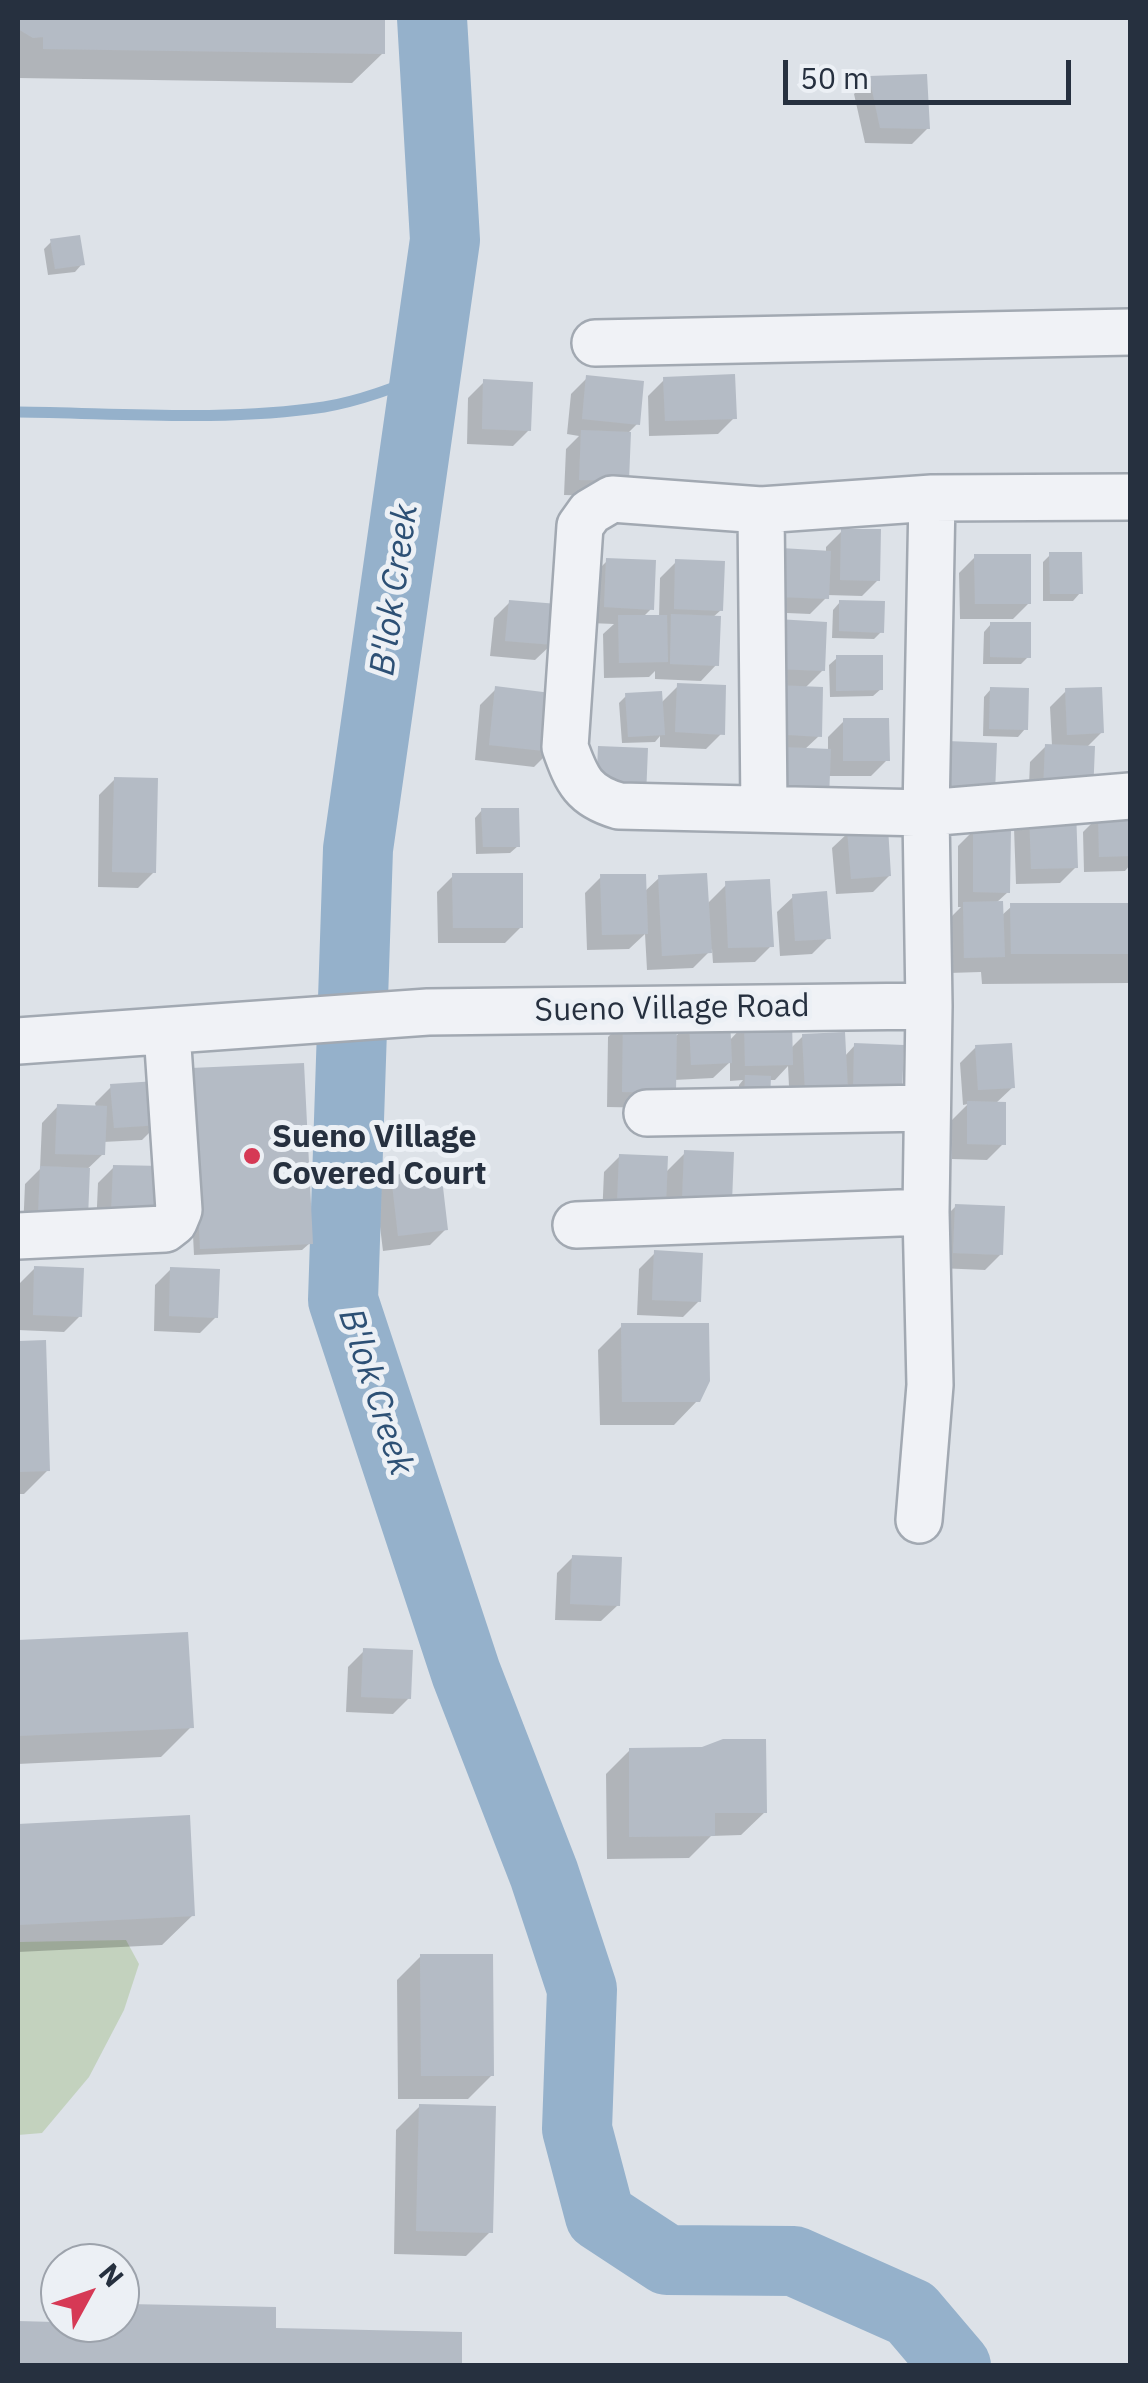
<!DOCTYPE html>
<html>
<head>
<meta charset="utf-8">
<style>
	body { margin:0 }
	#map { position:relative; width:1148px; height:2383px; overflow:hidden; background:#dde2e8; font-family:"IBM Plex Sans",sans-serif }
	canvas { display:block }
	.frame { position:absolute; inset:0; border:20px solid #26303f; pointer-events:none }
	.north { position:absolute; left:40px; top:2243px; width:100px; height:100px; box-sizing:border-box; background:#ecf0f5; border:2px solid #9da3ac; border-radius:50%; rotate:50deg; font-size:28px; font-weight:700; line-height:40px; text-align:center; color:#26303f }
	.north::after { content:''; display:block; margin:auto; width:35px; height:45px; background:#d63955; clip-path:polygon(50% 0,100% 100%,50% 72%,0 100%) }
	.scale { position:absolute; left:783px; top:60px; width:288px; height:45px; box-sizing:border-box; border:5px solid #26303f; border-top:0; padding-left:12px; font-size:30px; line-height:35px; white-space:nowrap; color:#26303f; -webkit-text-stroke:8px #ecf0f5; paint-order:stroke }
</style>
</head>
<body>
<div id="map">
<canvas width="1148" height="2383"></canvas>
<div class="frame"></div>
<div class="north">N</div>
<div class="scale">50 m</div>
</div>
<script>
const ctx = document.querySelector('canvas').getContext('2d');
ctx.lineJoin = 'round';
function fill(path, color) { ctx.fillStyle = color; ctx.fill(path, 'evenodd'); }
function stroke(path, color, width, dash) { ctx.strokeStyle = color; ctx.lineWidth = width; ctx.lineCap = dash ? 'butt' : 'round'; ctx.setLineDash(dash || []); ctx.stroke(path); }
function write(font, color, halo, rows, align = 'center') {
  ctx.font = font + ' "IBM Plex Sans",sans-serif'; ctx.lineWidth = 10; ctx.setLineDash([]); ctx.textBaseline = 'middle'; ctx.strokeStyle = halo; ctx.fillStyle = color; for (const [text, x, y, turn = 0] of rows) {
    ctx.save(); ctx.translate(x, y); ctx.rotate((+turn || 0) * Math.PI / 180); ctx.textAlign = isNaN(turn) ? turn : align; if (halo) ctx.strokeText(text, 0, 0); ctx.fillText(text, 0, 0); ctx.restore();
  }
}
fill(new Path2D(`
	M126 1940 139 1964 124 2010 89 2077 42 2133 18 2135V1942Z`), '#c3d2be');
fill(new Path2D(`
	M18 18H382L383 53 352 83 18 78Z
	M870 78 928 128 912 144 865 143 854 94Z
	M51 242 82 264 75 272 48 275 44 249Z
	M587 378 637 424 628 433 610 496 564 495 566 449 579 436 567 434 571 394Z
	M664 380 734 418 718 434 649 436 648 396Z
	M484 382 529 430 513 446 467 444 468 398Z
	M842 531 878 580 862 596 827 595 826 598 810 614 764 612 826 553V547Z
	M1050 555 1080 593 1073 601H1043V562Z
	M975 557 1029 603 1013 619H960L959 573Z
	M607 561 652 608 642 618 659 617 660 578 676 562 721 610 712 618 717 664 701 681 655 679V671L649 677 604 678 603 634 614 624 589 623 591 577Z
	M510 602 552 644 535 660 490 656 494 618Z
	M840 602 881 632 874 639 832 638 833 610Z
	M991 624 1029 656 1021 664H983L984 632Z
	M762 638 823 670 804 689 819 736 804 750 828 751V737L844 721 887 760 871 776H827L765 811Z
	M837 658 881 689 873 696 830 697 829 665Z
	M678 686 722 733 706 749 660 747V736L655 742 622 743 619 703 627 695 661 703Z
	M496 689 550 751 534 767 475 760 480 705Z
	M991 689 1025 729 1018 737 983 736 984 697Z
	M1066 691 1102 732 1086 748 1074 810 1076 867 1060 883 1016 884 1014 828 1028 808 1030 762 1046 746H1052L1050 707Z
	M115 779 154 872 138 888 98 887 99 795Z
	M482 810 518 846 510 853 476 854 475 818Z
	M1130 815V865L1125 871 1084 872 1083 832 1099 816Z
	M974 830 1008 892 996 903 1001 916 1012 906 1130 905V983L982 984 981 972 949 973 948 920 961 907H958V846Z
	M849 832 889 876 873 892 836 894 832 848Z
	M453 876 521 927 505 943H438L437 892Z
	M601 877 644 892 659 878 707 904 727 884 771 946 755 962 713 963 712 949 693 968 647 970 645 934 629 949 587 950 585 893Z
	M794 896 828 938 812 954 780 956 777 912Z
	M624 1021 674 1038 690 1022 729 1041 745 1024 790 1049 803 1036 844 1057 855 1045 900 1093 790 1107 788 1066 775 1080H768L738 1107 739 1085 743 1080 730 1081V1062L713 1078 674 1080 658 1108 607 1107 608 1037Z
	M976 1047 1013 1087 995 1104 1003 1144 987 1160 952 1159V1120L968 1104 963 1105 960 1063Z
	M185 1078 310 1243 302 1250 194 1255Z
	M111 1087 158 1124 142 1140 103 1142V1154L23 1231 25 1184 40 1169 42 1123 58 1106 96 1108 95 1103Z
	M685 1153 730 1201 602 1218 604 1172 620 1156 665 1173Z
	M114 1167 160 1169 96 1229 98 1183Z
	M392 1178 446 1229 430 1245 383 1251 376 1194Z
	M956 1206 1001 1254 985 1270 938 1268 940 1222Z
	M655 1253 699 1301 683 1317 637 1315 639 1269Z
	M35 1268 80 1316 64 1332 18 1330 19 1284Z
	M171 1269 216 1317 200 1333 154 1331 155 1285Z
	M622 1326 698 1400 674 1425H600L598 1350Z
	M18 1343H43L48 1470 24 1494H18Z
	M573 1557 618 1605 601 1621 555 1620 557 1573Z
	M186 1635 191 1727 161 1757 18 1764V1642Z
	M364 1651 409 1698 393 1714 346 1712 348 1667Z
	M630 1750 765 1812 741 1835 711 1836 689 1858 607 1859 606 1774Z
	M187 1818 193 1915 162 1945 18 1952V1826Z
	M421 1956 492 2075 468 2099H398L397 1980Z
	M420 2106 490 2232 466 2256 394 2254 396 2130Z
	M129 2306 273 2330 459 2366H18V2323L110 2326 113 2323H120V2316Z`), '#0003');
stroke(new Path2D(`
	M18 412C119 413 223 422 324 407 360 401 393 388 426 375`), '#95b1cb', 11);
stroke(new Path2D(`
	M432 18 445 240 358 849 343 1300 466 1673 544 1874 582 1989 577 2129 600 2216 667 2260 794 2261 911 2313 956 2366`), '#95b1cb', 70);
fill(new Path2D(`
	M18 18H385V54L43 49V37L33 38 18 29Z
	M927 74 930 129 880 128 869 76Z
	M80 235 85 265 55 269 50 239Z
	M735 374 737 419 665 421 663 377Z
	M586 375 644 381 640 425 582 419Z
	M483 379 533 382 531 431 482 429Z
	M581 430 631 432 629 481 579 480Z
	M841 529H881L880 581 840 580Z
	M781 548 831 551 829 599 779 597Z
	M1049 552H1082L1083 594H1050Z
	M974 554H1031V604H975Z
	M606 558 656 560 654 610 604 607Z
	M675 559 725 561 723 611 674 609Z
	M509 600 558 604 554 645 505 641Z
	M839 600 885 601 884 633 839 631Z
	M671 614 721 616 719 666 670 664Z
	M618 615H667L668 662 619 663Z
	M777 619 827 622 825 671 775 669Z
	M990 622H1031V658L990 657Z
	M836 655H883V690L836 691Z
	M677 683 726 685 725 735 675 732Z
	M774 685 823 687 822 737 772 734Z
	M495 686 559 694 553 752 489 745Z
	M990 687 1029 688 1028 730 989 729Z
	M1102 687 1104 733 1067 735 1065 688Z
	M662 691 665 735 628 737 625 693Z
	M843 718H889L890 761H843Z
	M947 741 997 743 995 793 945 791Z
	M1045 744 1095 746 1093 795 1043 793Z
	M598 746 648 748 646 797 596 795Z
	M781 747 831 749 829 798 780 796Z
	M114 777 158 778 156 873 112 872Z
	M481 808H519L520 847H483Z
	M1076 809 1078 868 1031 869 1029 810Z
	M1130 813V856L1099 857 1098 814Z
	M888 827 891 876 851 879 847 829Z
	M973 827 1011 828 1010 893 973 892Z
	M452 873H523V928H453Z
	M707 873 712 953 662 956 658 875Z
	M600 874H646L648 934 602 935Z
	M770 879 774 947 728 948 725 881Z
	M827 891 831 939 795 941 792 894Z
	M1003 901 1005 957 964 958 963 902Z
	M1010 903H1130V954H1011Z
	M730 1018 732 1063 691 1065 689 1020Z
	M623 1019 677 1020 676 1093 622 1092Z
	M792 1020 793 1065 745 1066 744 1022Z
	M845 1032 848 1091 805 1092 802 1034Z
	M854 1043 904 1045 902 1094 853 1092Z
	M1012 1043 1015 1088 978 1090 975 1045Z
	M304 1063 313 1244 200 1249 191 1068Z
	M745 1075 771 1076 770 1102 744 1101Z
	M157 1081 160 1125 114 1128 110 1084Z
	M967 1101 1006 1102V1145L967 1144Z
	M57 1104 107 1106 105 1155 55 1154Z
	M684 1150 734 1152 732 1202 682 1200Z
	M619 1154 668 1156 666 1205 617 1203Z
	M113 1165 162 1166 161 1216 111 1214Z
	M40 1166 90 1168 88 1218 38 1216Z
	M441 1170 448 1230 398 1236 391 1175Z
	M955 1204 1005 1206 1003 1255 953 1253Z
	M654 1250 703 1253 701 1302 652 1300Z
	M34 1266 84 1268 82 1317 33 1315Z
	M170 1267 220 1269 218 1318 169 1316Z
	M621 1323H709L710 1381 700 1402H622Z
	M46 1340 50 1471 18 1472V1341Z
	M572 1555 622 1557 620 1606 570 1604Z
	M188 1632 194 1728 18 1736V1640Z
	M363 1648 413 1650 411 1699 361 1697Z
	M723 1739H766L767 1813H715V1836L629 1837V1748L702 1747Z
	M190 1815 195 1916 18 1925V1824Z
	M420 1954H493L494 2076H421Z
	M419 2104 496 2106 493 2233 416 2231Z
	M128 2304 276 2307V2328L462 2332V2366H18V2321L128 2324Z`), '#b4bbc5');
const minor = new Path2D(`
	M595 343 1130 332
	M932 498 926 813 619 806C584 796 577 781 565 747L580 526 590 512 612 499 761 510 932 498 1130 497
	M761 510 764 809
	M18 1041 428 1012 929 1006
	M647 1113 927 1108
	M576 1225 926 1212
	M18 1236 165 1229 174 1222 179 1210 167 1032
	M919 1520 930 1385 926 1212 929 1006 926 813 1130 796`);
stroke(minor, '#a2a9b2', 50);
stroke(minor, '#f0f2f6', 45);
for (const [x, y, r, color] of [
	[252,1156,10,"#d63955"]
]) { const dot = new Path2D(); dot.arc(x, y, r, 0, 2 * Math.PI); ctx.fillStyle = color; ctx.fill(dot); stroke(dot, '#ecf0f5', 4); }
write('32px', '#26303f', '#ecf0f5', [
	["Sueno Village Road",672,1009,-1]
]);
write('bold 32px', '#26303f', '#ecf0f5', [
	["Sueno Village",272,1138],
	["Covered Court",272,1175]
], 'left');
write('italic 35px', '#2d5075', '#ecf0f5', [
	["B'lok Creek",395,590,-82],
	["B'lok Creek",375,1392,72]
]);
</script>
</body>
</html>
